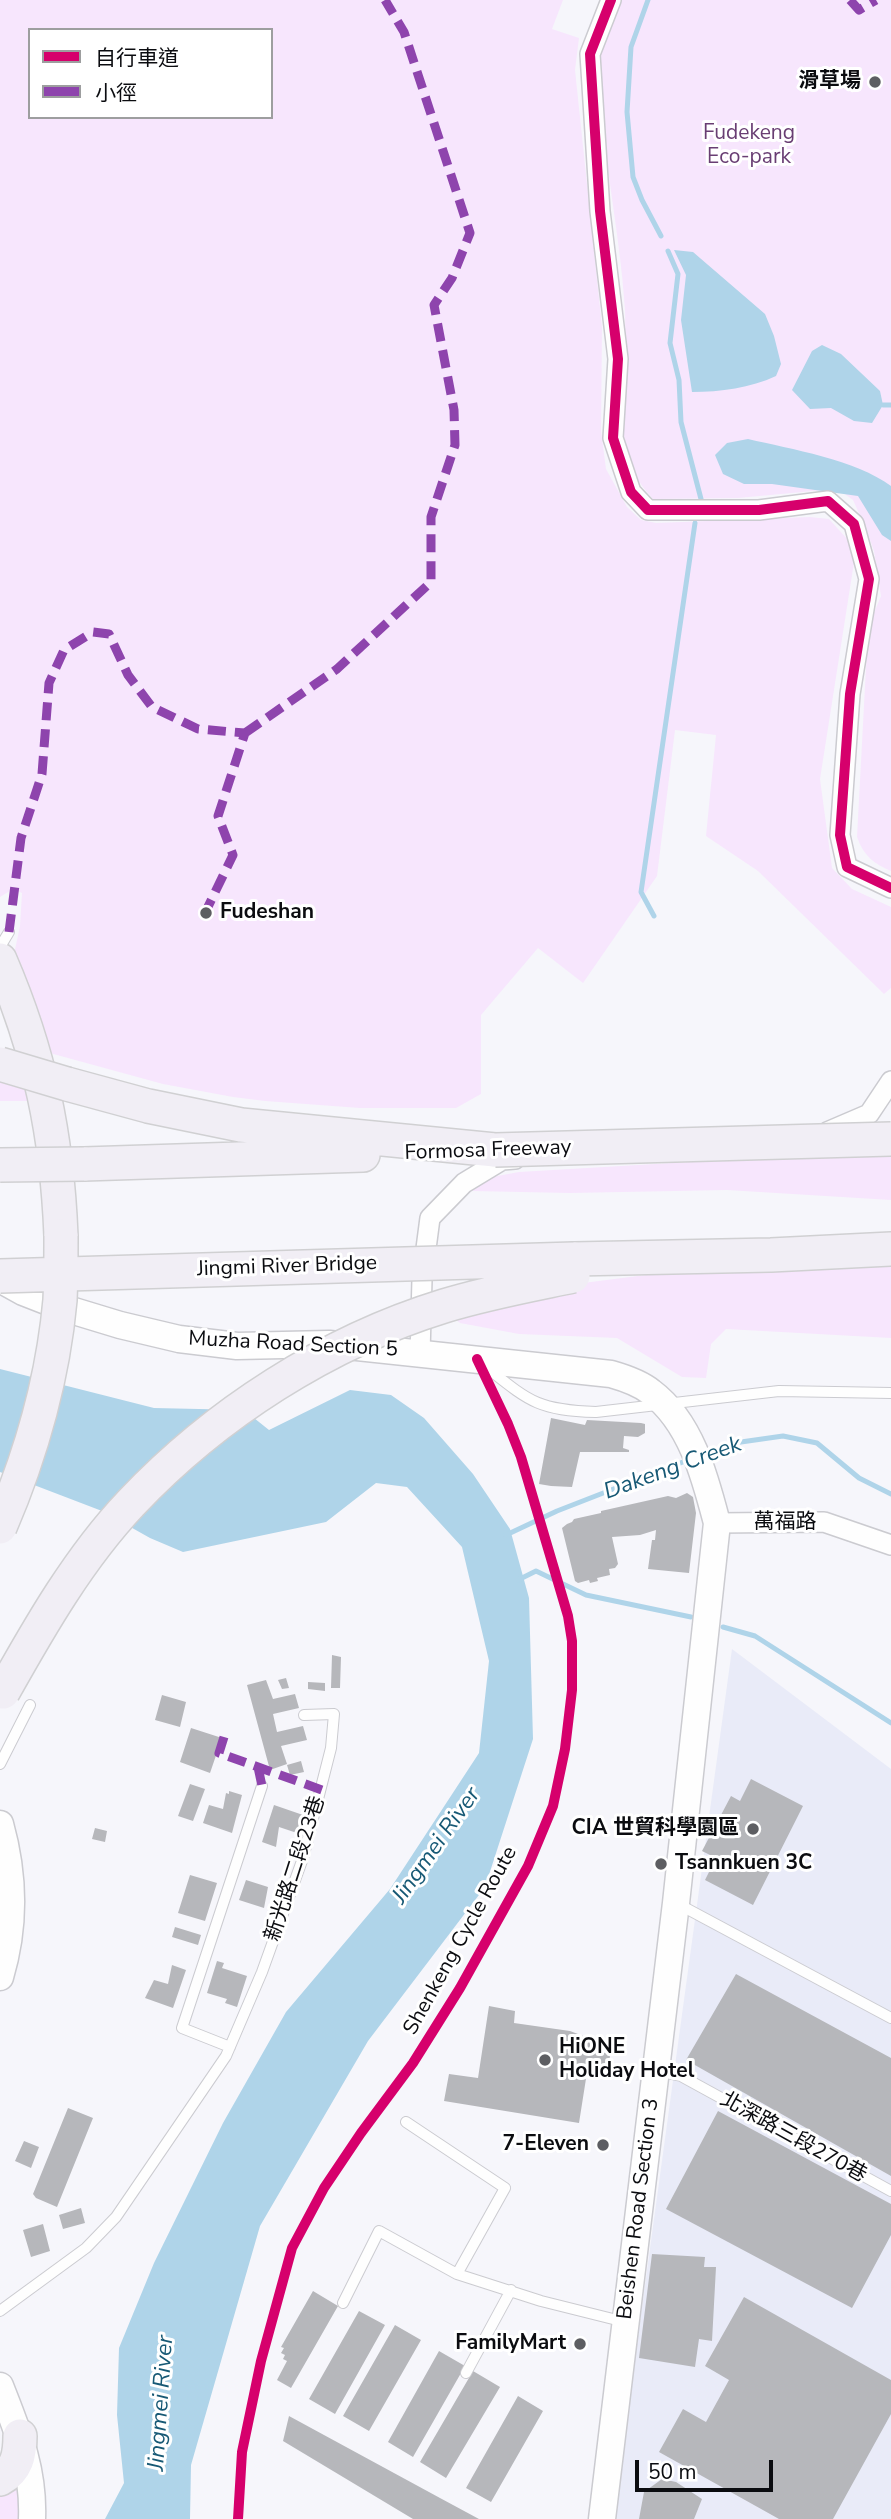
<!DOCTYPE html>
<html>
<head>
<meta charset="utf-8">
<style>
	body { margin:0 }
	#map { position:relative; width:891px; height:2519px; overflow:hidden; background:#f6f6fb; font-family:"Nunito Sans","Noto Sans TC",sans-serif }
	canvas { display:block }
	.legend { position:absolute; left:28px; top:28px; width:245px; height:91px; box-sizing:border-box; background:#fff; border:2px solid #9d9e9f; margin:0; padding:9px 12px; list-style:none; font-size:21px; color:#0b0c10 }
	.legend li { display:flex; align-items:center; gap:14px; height:35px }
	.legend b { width:35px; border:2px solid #9d9e9f }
	.scale { position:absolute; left:635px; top:2460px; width:138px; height:32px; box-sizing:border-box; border:4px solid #0b0c10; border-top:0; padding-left:9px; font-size:21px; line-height:24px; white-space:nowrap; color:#0b0c10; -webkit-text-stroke:5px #fff; paint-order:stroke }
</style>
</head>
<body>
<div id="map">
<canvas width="891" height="2519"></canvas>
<ul class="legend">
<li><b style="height:9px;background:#d6006c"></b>自行車道</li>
<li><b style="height:9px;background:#8e44ad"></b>小徑</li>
</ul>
<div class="scale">50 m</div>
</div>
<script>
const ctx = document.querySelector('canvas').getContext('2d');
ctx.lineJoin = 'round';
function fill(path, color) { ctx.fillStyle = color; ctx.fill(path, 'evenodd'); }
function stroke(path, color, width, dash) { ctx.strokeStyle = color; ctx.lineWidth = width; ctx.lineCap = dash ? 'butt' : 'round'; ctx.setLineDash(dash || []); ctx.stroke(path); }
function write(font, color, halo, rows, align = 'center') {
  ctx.font = font + ' "Nunito Sans","Noto Sans TC",sans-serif'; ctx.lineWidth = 6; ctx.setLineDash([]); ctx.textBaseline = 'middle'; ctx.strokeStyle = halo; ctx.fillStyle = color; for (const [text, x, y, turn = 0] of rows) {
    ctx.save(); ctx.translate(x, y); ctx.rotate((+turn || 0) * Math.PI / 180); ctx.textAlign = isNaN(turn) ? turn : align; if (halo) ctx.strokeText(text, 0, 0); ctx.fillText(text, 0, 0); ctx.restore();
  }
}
fill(new Path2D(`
	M732 1649 891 1769V2519H613Z`), '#e9ebf8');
fill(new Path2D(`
	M0 0H563L552 29 579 38 575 70 602 327 601 431 606 469 627 507 641 520 656 523 810 517 829 519 849 541 855 556 820 779 832 868 852 889 891 907V988L884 994 758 871 706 836 716 735 675 730 657 876 583 983 538 948 481 1015V1094L456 1108H360L265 1101 233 1097 163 1084 46 1052 13 959 20 926 22 893 13 889 0 897ZM30 30H271V117H30Z
	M621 0H891V871C874 864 863 855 857 837L867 649 872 618 881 596 874 551 866 529 853 500 842 492 824 490 738 498 653 499C639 484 630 469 626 448 617 403 627 356 625 310 620 228 600 148 600 66 600 42 612 21 621 0Z
	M0 1078 72 1101H0Z
	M891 1156V1200L727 1190 570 1193 472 1191 492 1177 519 1172 723 1160Z
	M891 1264V1338L726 1329 711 1344 706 1378 682 1377 617 1338 519 1334 460 1323 450 1315 560 1286 661 1273Z
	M18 2484V2519H0V2494Z`), '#f7e6fd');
fill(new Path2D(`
	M674 250 693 252 765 314 774 336 781 364 776 376C750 388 721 392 692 392L681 320 686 275Z
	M822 345 841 354 880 391 883 405 872 423 854 421 831 408 810 409 792 390 812 351Z
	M748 439C791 449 856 460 891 486V541L882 535 858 496 772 484H744L723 474 715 455 727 443Z
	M0 1369 154 1408 244 1410 269 1430 350 1390 391 1395 424 1418 473 1474 510 1529 529 1598 533 1739 485 1887 368 2041 260 2226 191 2465 190 2519H105L124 2483 117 2415 119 2348 154 2263 223 2123 286 2012 390 1889 479 1753 489 1661 462 1547 407 1487 376 1483 326 1522 183 1552 150 1538 102 1511 0 1472Z`), '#afd4e9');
stroke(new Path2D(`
	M648 0 631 47 627 112 633 177 642 200 661 236
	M668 251 678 274 670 343 679 380 681 422 701 499
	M883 405H891
	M654 916 641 892 695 523
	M704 1454 734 1443 783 1436 817 1443 859 1478 891 1494
	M506 1535 557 1511 688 1460
	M518 1580 536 1571 586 1595 691 1617
	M723 1627 755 1636 891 1723`), '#afd4e9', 5);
fill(new Path2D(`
	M551 1418 585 1425 587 1420 641 1423 645 1424V1433L638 1437 624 1436 623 1448 629 1450V1452H580L572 1487 551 1486 539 1484Z
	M687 1493 693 1497 696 1513 689 1573 648 1569 652 1540H655L656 1530 640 1535 612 1537 618 1564 615 1568 609 1569 610 1575 597 1578 598 1581 590 1583 589 1580 578 1583 575 1581 562 1528 567 1524 572 1522 574 1519 601 1513V1511L668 1496 676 1498Z
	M332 1655 341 1657 340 1688H331Z
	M286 1678 289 1688 282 1689 278 1680Z
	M266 1680 273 1699 295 1694 299 1708 273 1714 277 1732 303 1726 307 1740 281 1746 287 1764 270 1770 247 1685Z
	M308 1682 325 1683V1691L308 1689Z
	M162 1695 186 1702 180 1727 155 1720Z
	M191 1728 222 1738 210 1773 180 1762Z
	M301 1761 304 1772 290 1775 287 1765Z
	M751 1779 803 1806 753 1905 705 1880 716 1858 702 1851 731 1796 740 1801Z
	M190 1784 205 1789 193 1821 178 1816Z
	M229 1791 242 1795 232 1833 203 1823 209 1805 223 1809 226 1793 229 1794Z
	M274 1805 303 1815 297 1833 279 1827 276 1847 262 1842Z
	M95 1828 107 1831 105 1842 92 1839Z
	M190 1875 217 1883 205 1921 178 1913Z
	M246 1880 268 1887 264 1908 239 1900Z
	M175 1927 201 1935 198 1945 172 1937Z
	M217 1961 224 1963 222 1968 247 1976 237 2007 225 2003 227 1999 207 1993Z
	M172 1965 186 1970 173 2008 145 1998 154 1980 168 1984Z
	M736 1974 891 2058V2176L686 2060Z
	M489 2006 515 2011 514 2023 570 2031 591 2039 590 2050 610 2054 609 2068 588 2066 579 2123 444 2101 449 2074 478 2078Z
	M68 2108 93 2118 57 2207 36 2198 33 2194Z
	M718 2111 891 2204V2235L852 2308 666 2209Z
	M24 2141 39 2147 31 2168 15 2161Z
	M81 2208 85 2223 63 2229 59 2215Z
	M43 2224 50 2251 31 2257 23 2230Z
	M652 2254 705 2257 704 2267H716L712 2341 699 2339 695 2367 639 2358Z
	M313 2291 338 2306 291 2388 277 2380 287 2361 283 2359 285 2355 281 2353 284 2348 281 2347Z
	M744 2297 891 2380V2414L833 2519H779L659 2452 683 2409 706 2422 729 2380 705 2366Z
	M359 2311 385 2325 335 2414 309 2399Z
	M395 2325 421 2340 369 2431 343 2416Z
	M439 2351 465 2366 413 2457 388 2442Z
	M473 2371 500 2387 446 2478 420 2462Z
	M518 2396 543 2411 491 2502 466 2488Z
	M289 2416 440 2498 479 2519H413L283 2441Z
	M662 2479 676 2482 702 2499 694 2519H639L644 2492Z`), '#b6b7bb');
const lane = new Path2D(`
	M0 947 9 932
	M486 1367C530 1402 538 1410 596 1412L779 1391 891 1393
	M0 1764 30 1705
	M678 1904 891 2018
	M230 2047 182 2028 262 1786
	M657 2071 681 2076 891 2191
	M406 2122 505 2188 457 2274
	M343 2303 379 2231 457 2274 541 2301 625 2322
	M0 2311 86 2248 116 2217 226 2056 262 1972 303 1858 331 1748 334 1714 304 1715
	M466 2373 511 2290`);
const street = new Path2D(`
	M611 0 590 54 600 211 618 359 613 438 631 492 648 510H759L828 501 854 524 869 579 850 694 840 835 847 867 891 888
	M827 1132 869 1114 891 1081
	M420 1354 422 1279 430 1218 464 1183 502 1160 515 1159
	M717 1523 824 1522 891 1545`);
const secondary = new Path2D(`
	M0 1279 23 1292 64 1308 120 1325 179 1339 237 1346 329 1344 611 1374C625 1378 640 1383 651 1392 691 1422 705 1477 717 1523L676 1903 602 2519
	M0 1824C14 1874 15 1927 0 1977
	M0 2386C18 2432 34 2469 32 2519`);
const highway = new Path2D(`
	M0 960C40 1053 57 1135 61 1236
	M67 1084 148 1106 241 1125 495 1150
	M84 1164 363 1155
	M574 1259 771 1255 891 1249
	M0 2479C17 2470 20 2455 20 2436`);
stroke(lane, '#cbcbd0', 12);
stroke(street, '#cbcbd0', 22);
stroke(secondary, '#cbcbd0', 29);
stroke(highway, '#d0d0d2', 36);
stroke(lane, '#fefefe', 10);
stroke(street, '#fefefe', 19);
stroke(secondary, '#fefefe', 26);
stroke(highway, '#f1eef5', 33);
const highwayBridge = new Path2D(`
	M0 1064 67 1084
	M495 1150 891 1139
	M0 1165 84 1164
	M0 1276 574 1259
	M0 1527C31 1455 53 1378 60 1300 61 1279 61 1257 61 1236
	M3 1692C40 1626 79 1558 131 1503 215 1414 327 1342 444 1306 486 1293 530 1285 573 1276`);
stroke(highwayBridge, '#d0d0d2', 36, []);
stroke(highwayBridge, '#f1eef5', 33);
stroke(new Path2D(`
	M850 0 859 10 876 0
	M245 733 337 669 431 582V517L455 445 454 410 434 305 452 278 470 233 404 32 385 0
	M9 932 21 838 42 774 49 683 64 650 93 632 109 634 128 675 152 707 198 729 245 733 218 816 233 855 205 913
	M224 1737 219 1753 322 1790
	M258 1767 262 1786`), '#8e44ad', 9, [18, 9]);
stroke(new Path2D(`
	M611 0 590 54 600 211 618 359 613 438 631 492 648 510H759L828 501 854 524 869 579 850 694 840 835 847 867 891 888
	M238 2519 242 2452 261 2361 292 2248 324 2188 361 2133 413 2063 460 1988 528 1866 553 1806 565 1749 572 1690V1641L568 1616 521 1457 508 1424 477 1359`), '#d6006c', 10);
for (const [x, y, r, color] of [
	[875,82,7,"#5d5e62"],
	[206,913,7,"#5d5e62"],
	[753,1829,7,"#5d5e62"],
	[661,1864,7,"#5d5e62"],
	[545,2060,7,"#5d5e62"],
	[603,2145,7,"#5d5e62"],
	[580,2344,7,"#5d5e62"]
]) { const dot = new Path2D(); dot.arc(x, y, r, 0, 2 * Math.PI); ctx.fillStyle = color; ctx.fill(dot); stroke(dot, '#fff', 2.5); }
write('bold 21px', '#0b0c10', '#fff', [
	["滑草場",861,82],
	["Fudeshan",220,913,"left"],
	["CIA 世貿科學園區",739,1829],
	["Tsannkuen 3C",675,1864,"left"],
	["HiONE",559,2048,"left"],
	["Holiday Hotel",559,2072,"left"],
	["7-Eleven",589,2145],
	["FamilyMart",566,2344]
], 'right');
write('21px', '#693e73', '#fff', [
	["Fudekeng",749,134],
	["Eco-park",749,158]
]);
write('21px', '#0b0c10', '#fff', [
	["Formosa Freeway",488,1151,-2],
	["Jingmi River Bridge",287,1267,-2],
	["Muzha Road Section 5",293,1345,3],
	["萬福路",785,1523],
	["新光路二段23巷",296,1869,-72],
	["Shenkeng Cycle Route",461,1941,-61],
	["北深路三段270巷",793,2138,29],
	["Beishen Road Section 3",639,2209,-83]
]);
write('italic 23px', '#175975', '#fff', [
	["Dakeng Creek",673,1469,-20],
	["Jingmei River",437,1846,-55],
	["Jingmei River",162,2403,-86]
]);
</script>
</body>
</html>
